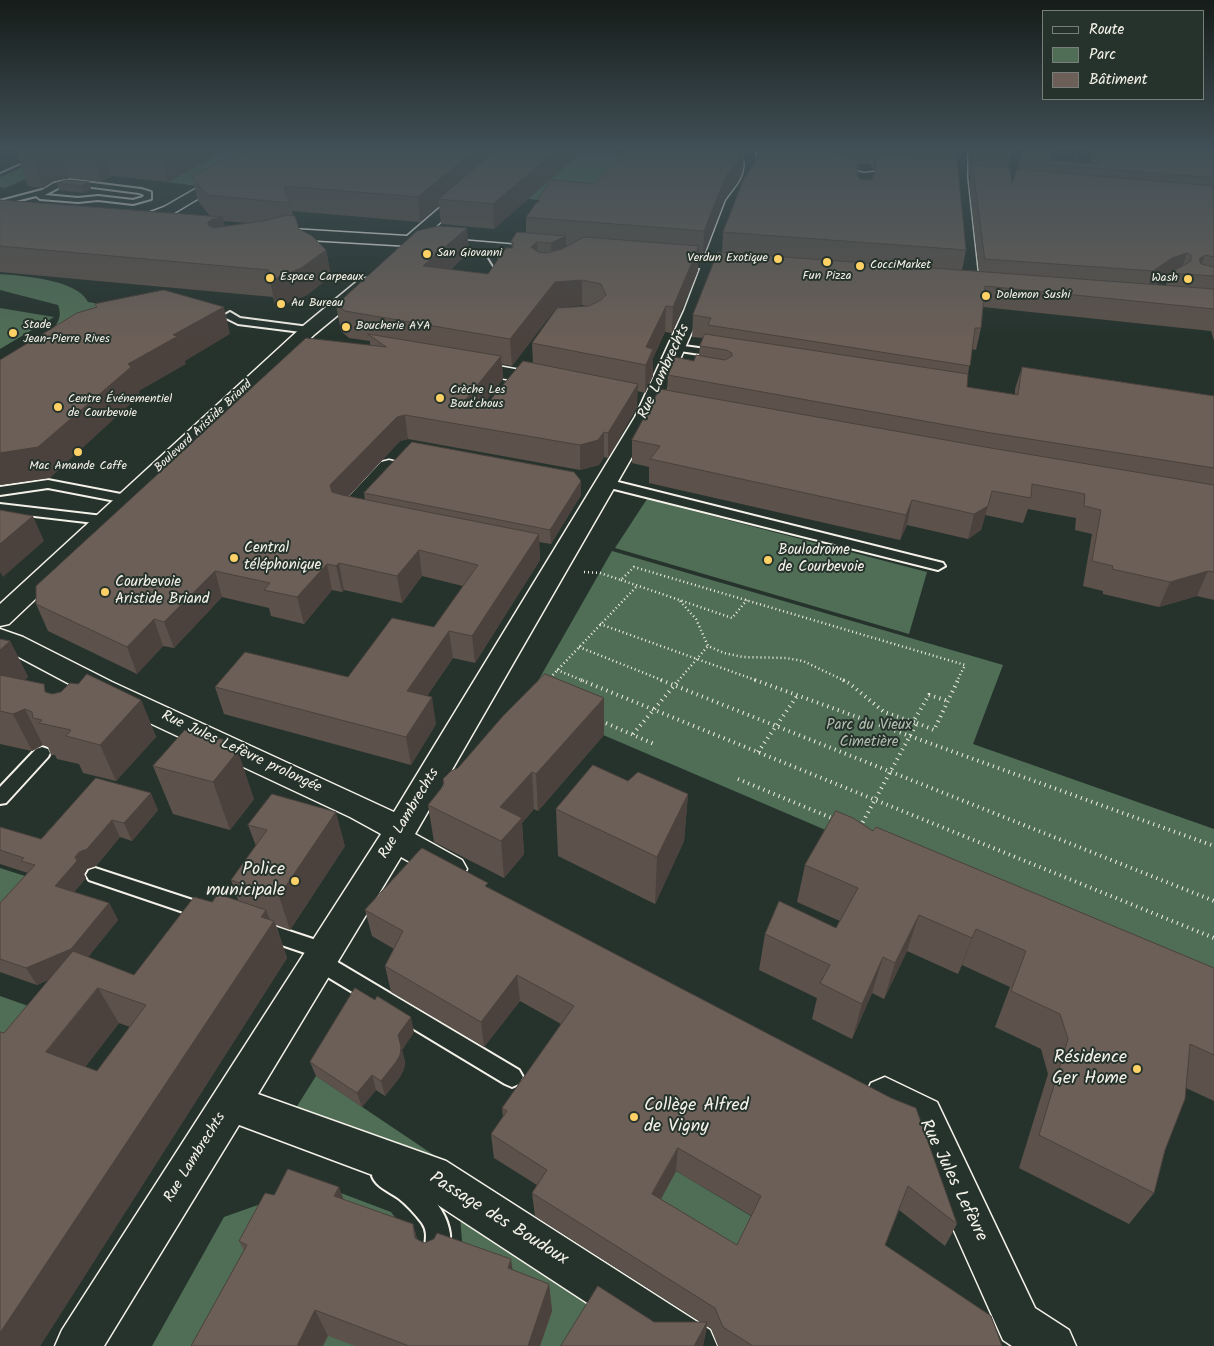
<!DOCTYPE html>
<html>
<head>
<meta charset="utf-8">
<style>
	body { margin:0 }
	#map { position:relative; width:1214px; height:1346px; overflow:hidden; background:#26332d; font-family:Kalam,sans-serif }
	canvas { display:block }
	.legend { position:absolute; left:1042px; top:10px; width:162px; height:90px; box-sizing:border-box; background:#26332d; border:1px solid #787f78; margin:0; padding:6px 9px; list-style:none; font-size:15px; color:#f4f1e8 }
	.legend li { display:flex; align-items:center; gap:10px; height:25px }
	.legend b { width:25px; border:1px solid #787f78 }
</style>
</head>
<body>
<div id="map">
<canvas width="1214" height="1346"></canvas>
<ul class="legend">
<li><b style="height:6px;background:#26332d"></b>Route</li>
<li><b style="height:14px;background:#506e56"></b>Parc</li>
<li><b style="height:14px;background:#6b5f57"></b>Bâtiment</li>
</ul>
</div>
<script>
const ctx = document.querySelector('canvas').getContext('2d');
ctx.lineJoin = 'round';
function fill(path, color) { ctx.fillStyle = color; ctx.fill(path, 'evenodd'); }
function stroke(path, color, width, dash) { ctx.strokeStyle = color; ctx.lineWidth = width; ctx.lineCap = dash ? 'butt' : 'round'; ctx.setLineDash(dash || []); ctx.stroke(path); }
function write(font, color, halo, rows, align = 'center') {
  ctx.font = font + ' Kalam,sans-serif'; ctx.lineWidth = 4; ctx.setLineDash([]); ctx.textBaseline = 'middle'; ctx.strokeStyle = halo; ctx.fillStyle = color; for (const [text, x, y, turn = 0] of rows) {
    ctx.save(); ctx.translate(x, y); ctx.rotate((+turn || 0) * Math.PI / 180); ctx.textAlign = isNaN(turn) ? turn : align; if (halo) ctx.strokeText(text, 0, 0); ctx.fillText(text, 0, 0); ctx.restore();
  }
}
fill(new Path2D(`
	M63 149H261L197 186 168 182 199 164 48 169 5 188 0 187V177Z
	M538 149H613L611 152 621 153 619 156 634 158 590 206 487 194Z
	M0 274C22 276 77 279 88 302L120 307 52 330C59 322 62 315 58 305L0 290Z
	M0 308 54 317 0 349Z
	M647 499 927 572 909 634 615 548Z
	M612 551 1003 665 973 744 1214 829V996L526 702Z
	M0 868 56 886 0 942Z
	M0 996 68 1020 0 1090Z
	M316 1076 471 1180 530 1223 718 1346H152L224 1217 317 1184 391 1212 406 1232 453 1264 462 1241 460 1216 294 1111Z
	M676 1171 756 1219 733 1267 651 1217Z`), '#506e56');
const lane = new Path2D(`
	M69 180 141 189 151 192V199L133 204 98 200 78 202 40 199 36 196 0 205V201L42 190 54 183ZM69 184 139 193 144 195 143 197 133 200 98 196 78 198 45 195 60 187Z
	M484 246H490L503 266 513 267V271H497L483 248Z
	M230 312 240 318 309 327 314 330 309 333 238 324 226 318 225 315Z
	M677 345 720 351 725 354 720 357 673 350V346Z
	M606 479 943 563 945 566 938 570 602 486 600 483Z
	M48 480 126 495 132 499 126 503 48 488 0 495V487Z
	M0 504 103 516 109 520 103 524 0 512Z
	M42 747 48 749 50 753 48 757 6 803 0 804V787L36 749Z
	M95 868 214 907 216 912 214 917 207 920 89 880 86 875 89 870Z
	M262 922 331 945 334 951 329 957 519 1070 523 1077 519 1084 512 1087 505 1084 311 967 308 961 311 955 255 936 253 930 255 924Z
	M383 1165C411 1176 446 1201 450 1234 451 1243 447 1252 443 1260L435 1264 427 1260C421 1248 431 1236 422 1223 415 1214 407 1205 398 1198 388 1191 376 1187 372 1176L375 1168Z`);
const street = new Path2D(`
	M265 149H281L174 213 142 224 137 223 135 220 137 217 164 207Z
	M743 149H755C754 155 758 159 758 165 758 180 749 191 740 201L701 311 655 417 415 834 462 860 467 869 462 878 450 882 438 878 401 857 258 1094 446 1161 710 1330 717 1346H653L418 1192 239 1125 104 1346H55L62 1330 381 834 350 817 92 696 0 647V629L23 637 112 682 394 812 635 417 684 311 726 201C734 189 744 181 745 165 745 159 741 155 743 149Z
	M955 149H967V178L979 286 977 290H965L963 286 954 182 902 177 864 181 816 171 814 168 821 164 864 173 902 169 953 173Z
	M366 278 372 279 374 283 372 287 315 334 9 624 0 626V604L303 326 360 279Z
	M465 360 548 375 555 377 558 381 555 385 548 387 458 370 456 366 458 362Z
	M389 460 397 462 400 467 363 508 374 511 378 516 374 521 366 523 339 517 336 512 339 507 381 462Z
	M885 1077 937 1102 1035 1308 1069 1330 1076 1346H1012L1003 1340 909 1130 871 1109 865 1096 871 1083Z`);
const secondary = new Path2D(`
	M508 149H522L424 237 542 247 548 249 550 252 548 255 542 257 411 246 275 238 270 236 267 233 270 230 275 228 407 236Z
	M662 256 751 263 757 265 759 268 757 271 751 273 656 264 654 261 656 258Z`);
stroke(lane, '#f4f1e8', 4);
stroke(street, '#f4f1e8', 3);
stroke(secondary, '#f4f1e8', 3);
stroke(new Path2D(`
	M1075 155 1076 165`), '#f4f1e8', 2, [0.5, 2]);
stroke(new Path2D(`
	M584 572 600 573 621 580 634 567 965 665 957 681
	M621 580 732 618 747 600
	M680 601 696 619 708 646 724 653 743 657 786 658 803 661 845 681
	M600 624 758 681
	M579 647 664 681
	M557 670 584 681
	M550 678 637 586
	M678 681 708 646`), '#f4f1e8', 2.5, [1, 3]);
stroke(new Path2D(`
	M581 680 1214 938
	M661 680 1214 901
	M755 680 1214 846
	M843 680 849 683 884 712 913 722
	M601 721 654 744
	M917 723 934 730 958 680
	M633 734 679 680
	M758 752 797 696
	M738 779 834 819
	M860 827 917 723 913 722 929 695 948 701`), '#f4f1e8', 4, [1, 4.5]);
fill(lane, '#26332d');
fill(street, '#26332d');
fill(secondary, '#26332d');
stroke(new Path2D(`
	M0 173 54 149`), '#f4f1e8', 2);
fill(new Path2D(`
	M15 149H228L168 182 112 176 101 182 69 178 54 181 43 188 28 186Z
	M585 149 494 229 441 224 439 206 420 222 292 211 293 216 299 229 326 250 331 276 307 295 276 308 273 297 0 272V200L210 216 198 201 192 177ZM223 221 248 223 225 227Z
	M628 149H744L743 165 741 175 724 200 703 257H698V270L672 333 665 332 653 358V376L645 393 637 391V407L608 458 604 457 599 465 580 470 408 439 400 441 348 497 365 500 364 493 581 495 551 544 539 542 540 560 475 663 453 658 427 696 436 724 411 765 224 714 215 687 348 677 434 627 463 586 422 576 402 603 344 590 342 592 332 590 304 624 271 616 269 608 222 597 174 648 163 646 137 674 48 631 36 604 370 345V341L349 338 341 331 336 305 469 252 450 270 488 274 512 248 511 241 526 233V217L595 184ZM582 305 588 307 532 343 533 363 486 405 481 406 503 379 502 364 512 366 556 308Z
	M756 149H956L954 160 966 250 962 270 979 271 969 183 971 175H969V149H1010L1011 155 1008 168 1012 184 1018 169 1020 162 1051 160 1091 163 1090 149H1214V341L1211 331 983 307 981 328 976 350 972 349 968 374 967 387 1015 395V389L1022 367 1214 396V600L1197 596 1159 607 1103 594V591L1083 586 1092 534 1075 530 1076 518 1028 509 1023 523 985 515 981 530 968 539 907 525 900 540 649 483V467L632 463V440L667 391 668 375 694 361 699 355 700 346 703 338 692 337 693 315 722 252 723 232 758 157ZM859 164H870L873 170H875L872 180H861L857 175V168ZM1168 277 1166 285H1156L1165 278Z
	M89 182 91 189 84 193 59 190 57 183Z
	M0 639 10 641 28 677 24 680 48 693 52 694 141 700 156 737 116 781 83 773 79 764 57 759 55 755H51L48 747 43 745 32 751 0 744Z
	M604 698V735L538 811 534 809 522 823 524 854 504 878 434 842 428 805 458 768Z
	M228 748 254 799 230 830 173 814 153 766Z
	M96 778 158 810 132 841 120 837 96 866 87 869 84 874 86 878 74 892 109 903 118 920 88 957 134 975 212 902 238 900 231 880 256 846 248 825 345 846 290 930 276 925 287 958 40 1346 4 1033 50 979 37 985 0 972V903L28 873 0 864V827L41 839ZM119 1023 130 1027 97 1071 85 1067Z
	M628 781 688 794 684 841 655 904 558 856 556 809Z
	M873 831 1214 968V1101L1186 1088 1165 1150 1154 1193 1129 1224 1019 1168 1048 1074 1041 1049 995 1027 1010 987 962 965 958 974 907 951 884 999 872 993 852 1039 812 1019 817 998 759 970 765 934 836 928 840 921 797 902 805 865Z
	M489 888 891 1098 957 1224 945 1246 899 1210 885 1245 1002 1346H718L711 1328 707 1326 703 1346H561L654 1322H701L535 1216 532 1193 537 1185 494 1158 491 1134 503 1116 502 1108 561 1024 520 1001 484 1047 391 992 385 966 394 949 372 936 365 910ZM676 1171 752 1216 737 1245 661 1199Z
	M414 1032 402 1050 405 1062 404 1069 400 1077 385 1096 376 1090 362 1107 316 1076 310 1062Z
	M274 1195 343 1200 413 1224 417 1239 424 1243 512 1269 549 1284 552 1311 540 1346H355L328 1336 244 1251 239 1241Z`), '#5c524b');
fill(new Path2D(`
	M30 149H60L69 178 54 181 43 188Z
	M92 149H104L112 176 101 182Z
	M159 149H228L168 182Z
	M476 149H505L439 199V206L420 222 418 197Z
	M558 149H585L494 229 493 204Z
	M743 149H744L743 165 741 175 724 200 703 257 704 231 726 176Z
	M860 149H861L859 164 857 170Z
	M876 149H905L902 167 876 158 875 170H873Z
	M1167 149H1184L1181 157 1164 161Z
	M89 182 91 189 84 193 82 186Z
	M223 217 228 243 208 225V222L213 219Z
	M467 228 469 252 425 291 423 266Z
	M566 236V260L552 268 551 243Z
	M537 242 538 267 531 247Z
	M699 246 698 270 672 333 673 307Z
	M326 250 331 276 307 295 276 308 270 281Z
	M1187 253 1180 273H1170L1168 277 1165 278 1146 292 1153 271 1172 258Z
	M1205 255 1198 275 1199 259Z
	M582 280V305L556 308 512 366 510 339 555 282Z
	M666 306 665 332 653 358V376L645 393 646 347Z
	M224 307 230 334 185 361 186 364 139 391 140 395 50 478 0 485V453L128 364 173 335Z
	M501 356 503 379 469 423 466 399Z
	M638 384 637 407 608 458V433Z
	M405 415 408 439 400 441 335 511 330 485 397 417Z
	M604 432V457L599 465 580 470V445Z
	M581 481V495L551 544 550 530Z
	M912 500 907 525 900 540 906 515Z
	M988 506 981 530 968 539 974 514Z
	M33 516 44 541 3 577 0 572V544Z
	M539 534 540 560 475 663 472 636Z
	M419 550 422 576 402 603 397 576Z
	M339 563 344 590 342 592 336 566Z
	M327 564 332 590 304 624 297 597Z
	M215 571 222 597 174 648 164 622Z
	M1208 571 1197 596 1159 607 1170 582Z
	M154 619 163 646 137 674 127 647Z
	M449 631 453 658 412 718 407 691Z
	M10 641 28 677 6 698 0 701V650Z
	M432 697 436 724 411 765 406 737Z
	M604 698V735L538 811 536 774Z
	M141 700 156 737 116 781 100 745Z
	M25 709 43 745 32 751 13 714Z
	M225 740 231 759 238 751 254 799 230 830 213 782 220 746Z
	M532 772 534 809 522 823 524 854 504 878 501 841 500 807Z
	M151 793 158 810 132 841 124 823Z
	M688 794 684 841 655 904 657 857Z
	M336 812 345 846 290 930 279 896Z
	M112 820 120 837 96 866 87 869 84 874 86 878 65 903 55 886 79 852Z
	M109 903 118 920 81 966 37 985 26 968Z
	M266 910 272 925 274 921 287 958 40 1346H0V1333Z
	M919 915 907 951 884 999 895 963Z
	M976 929 962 965 958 974 972 938Z
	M883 957 872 993 852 1039 862 1004Z
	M517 975 520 1001 484 1047 481 1022Z
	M98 988 119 1023 70 1087 46 1052Z
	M411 1017 414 1032 402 1050 405 1062 404 1069 400 1077 385 1096 381 1081 398 1035Z
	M372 1075 376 1090 362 1107 357 1093Z
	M678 1148 676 1171 651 1217 652 1194Z
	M339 1187 350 1216 334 1196Z
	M413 1224 421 1253 415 1238Z
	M511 1259 515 1286 508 1268Z
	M549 1284 552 1311 540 1346H528Z
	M315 1310 328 1336 323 1346H297Z
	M707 1322 703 1346H694Z`), '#4b423d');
const building = new Path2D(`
	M261 149H476L418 197 284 186 290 203 207 195 192 177 224 159Z
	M497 149H558L493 204 439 199Z
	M628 149H743V152L726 176 704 231 526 217 536 203 539 202V198L551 180 595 184Z
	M761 149H805L858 158 857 175 861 180H872L875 176 876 158 906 155 957 160 966 250 723 232 744 178 753 166 760 152Z
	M974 149H1010L1011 155 974 152Z
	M1024 149H1050L1051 160 1098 164 1096 149H1169V152L1178 154 1179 149 1214 150V178L1020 162Z
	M973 165 1010 168 1012 184 1017 169 1214 186V257L1205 255 1199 259 1201 264 1214 267V276L1170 273 1191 261V255L1187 253 1172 258 1153 271 985 259Z
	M67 180 89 182 82 186 57 183Z
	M0 200 223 217 213 219 208 222V225L213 228 263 221 287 215 295 216 299 229 312 236 326 250 301 268 270 281 269 270 0 246Z
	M439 226 467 228 423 266 488 274 506 248H513V242L511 241 517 232 566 236 551 243 537 242 531 247 538 252 546 253 562 249 584 237 699 246 673 307 666 306 646 347 653 349 646 365 532 343 557 308 589 306 601 300 606 295 601 284 582 280 555 282 510 339 345 311 336 305 417 231Z
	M718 252 1214 289V309L985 286 981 328H975L970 366 708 325 711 318 693 315Z
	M164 290 224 307 173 335 178 336 128 364 131 367 38 447 0 453V360L77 313 97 307 95 304Z
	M368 334 501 356 466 399 469 405 477 408 486 405 523 361 638 384 608 433 604 432 598 440 580 445 405 415 397 417 330 485 332 492 342 495 539 534 472 636 449 631 407 691 432 697 406 737 215 687 245 652 348 677 392 618 434 627 478 565 419 550 397 576 339 563 336 566 327 564 297 597 264 590 270 583 215 571 164 622 154 619 127 647 36 604V586L306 338 386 347Z
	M705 334 968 374 967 387 1018 395 1022 367 1214 396V468L985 432 668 375 675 357 694 361 696 355 725 360 732 356V353L726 350 700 346Z
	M660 389 985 447 1214 485V572L1208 571 1170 582 1112 569 1113 566 1092 561 1101 510 1084 506 1085 494 1032 484 1031 498 992 491 988 506 974 514 912 500 906 515 650 459 660 446 632 440Z
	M412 442 574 472 581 481 550 530 364 493Z
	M0 510 33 516 0 544Z
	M0 639 10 641 0 650Z
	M87 674 141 700 100 745 66 736 71 730 39 723 42 720 33 718 32 712 25 709 13 714 0 711V675L44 684 45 692 52 694 61 692 70 683 78 684Z
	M545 674 604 698 536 774 532 772 500 807 522 818 501 841 428 805 444 785 443 779 451 771 458 768 503 716Z
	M185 730 225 740 220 746 238 751 213 782 153 766Z
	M593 765 628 781 638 772 688 794 657 857 556 809Z
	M96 778 151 793 124 823 112 820 87 849 79 852 75 857 77 861 55 886 109 903 71 949 26 968 0 959V903L35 865 21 861 24 858 0 850V827L41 839Z
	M272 794 336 812 279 896 231 880 267 830 248 825Z
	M836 811 853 818 873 831 876 827 1214 968V1055L1190 1044 1185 1099 1165 1150 1154 1193 1039 1135 1068 1039 1060 1014 1011 991 1026 951 976 929 972 938 919 915 895 963 883 957 862 1004 820 983 830 965 765 934 779 901 836 928 858 888 805 865Z
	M422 848 488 883 485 886 891 1098 916 1108 957 1224 908 1186 885 1245 991 1316 1002 1346H753L723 1327 715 1308 532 1193 547 1170 491 1134 507 1111 502 1108 574 1006 517 975 481 1022 385 966 403 931 365 910ZM678 1148 761 1196 737 1245 652 1194Z
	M218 894 266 910 261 917 274 921 0 1333V1032L4 1033 73 951 134 975 194 897 212 902ZM98 988 146 1005 97 1071 46 1052Z
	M355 988 375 1000 377 996 411 1017 398 1035 401 1047 400 1055 396 1062 381 1081 372 1075 357 1093 310 1062Z
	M288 1169 339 1187 334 1196 413 1224 415 1238 424 1243 434 1239 437 1233 511 1259 508 1268 549 1284 528 1346H409L315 1310 297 1346H191L247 1245 239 1241 265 1193 274 1195Z
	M598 1286 654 1322H707L694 1346H561Z`);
fill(building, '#6b5f57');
stroke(building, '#4b423d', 1);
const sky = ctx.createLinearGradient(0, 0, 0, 338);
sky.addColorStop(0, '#151c19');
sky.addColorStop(0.44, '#415057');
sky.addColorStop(1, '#41505700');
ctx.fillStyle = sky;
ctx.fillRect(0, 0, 1214, 338);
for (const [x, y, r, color] of [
	[427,254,5,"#ffd166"],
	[778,259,5,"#ffd166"],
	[827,262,5,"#ffd166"],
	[860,266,5,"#ffd166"],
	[270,278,5,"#ffd166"],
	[1188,279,5,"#ffd166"],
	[986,296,5,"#ffd166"],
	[281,304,5,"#ffd166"],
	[346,327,5,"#ffd166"],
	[13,333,5,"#ffd166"],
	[440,398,5,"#ffd166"],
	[58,407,5,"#ffd166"],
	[78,452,5,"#ffd166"],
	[234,558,5,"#ffd166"],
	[768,560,5,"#ffd166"],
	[105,592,5,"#ffd166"],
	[295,881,5,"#ffd166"],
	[1137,1069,5,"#ffd166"],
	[634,1117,5,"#ffd166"]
]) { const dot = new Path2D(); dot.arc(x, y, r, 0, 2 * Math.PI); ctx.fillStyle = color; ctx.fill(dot); stroke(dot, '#26332d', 2); }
write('12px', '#f4f1e8', '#26332d', [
	["San Giovanni",437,254],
	["Verdun Exotique",768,259,"right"],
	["CocciMarket",870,266],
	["Fun Pizza",827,277,"center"],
	["Espace Carpeaux",280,278],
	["Wash",1178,279,"right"],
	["Dolemon Sushi",996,296],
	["Au Bureau",291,304],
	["Stade",23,326],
	["Jean-Pierre Rives",23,340],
	["Boucherie AYA",356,327],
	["Crèche Les",450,391],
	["Bout'chous",450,405],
	["Centre Événementiel",68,400],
	["de Courbevoie",68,414],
	["Mac Amande Caffe",78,467,"center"]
], 'left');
write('12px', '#f4f1e8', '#26332d', [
	["Boulevard Aristide Briand",204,427,-43]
]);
write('15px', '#f4f1e8', '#26332d', [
	["Rue Lambrechts",665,372,-65],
	["Rue Jules Lefèvre prolongée",241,753,25],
	["Rue Lambrechts",410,814,-59],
	["Rue Lambrechts",196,1158,-58]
]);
write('15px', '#f4f1e8', '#26332d', [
	["Central",244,549],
	["téléphonique",244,566],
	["Boulodrome",778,551],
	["de Courbevoie",778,568],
	["Courbevoie",115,583],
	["Aristide Briand",115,600]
], 'left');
write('15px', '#b2bdae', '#26332d', [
	["Parc du Vieux",869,726],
	["Cimetière",869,743]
]);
write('18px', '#f4f1e8', '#26332d', [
	["Police",285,871],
	["municipale",285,892],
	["Résidence",1127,1059],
	["Ger Home",1127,1080],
	["Collège Alfred",644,1107,"left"],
	["de Vigny",644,1128,"left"]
], 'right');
write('18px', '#f4f1e8', '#26332d', [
	["Rue Jules Lefèvre",952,1181,64],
	["Passage des Boudoux",498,1220,32]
]);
</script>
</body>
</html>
